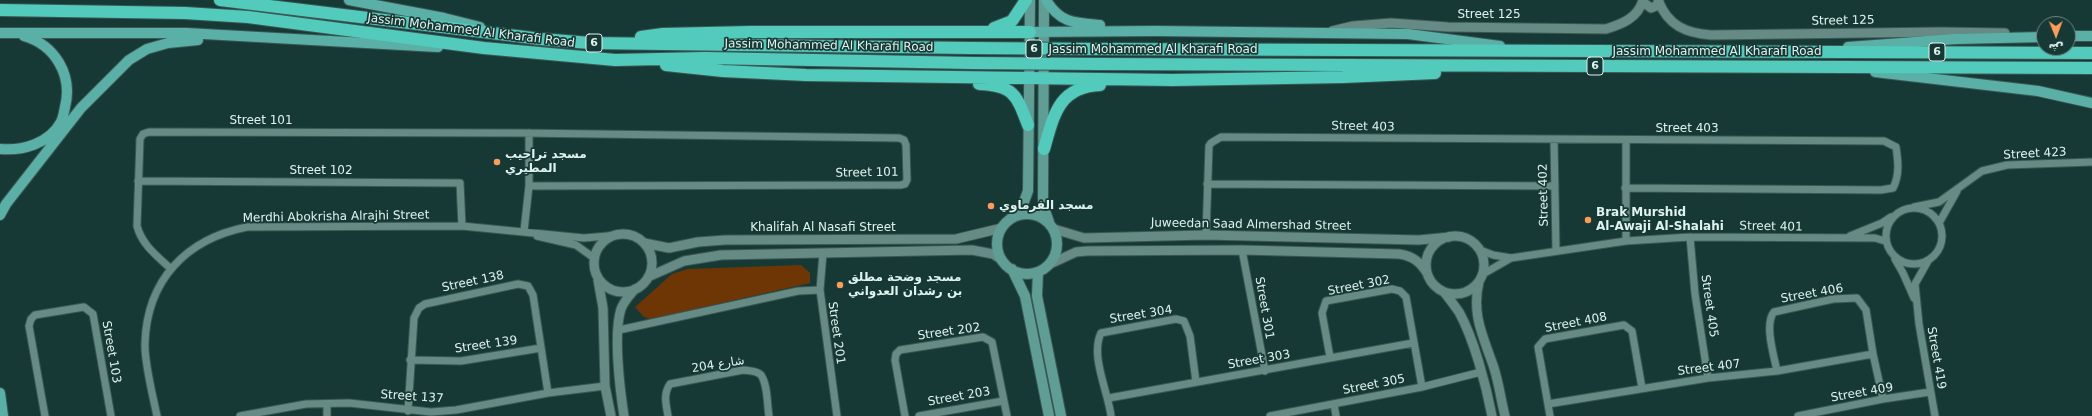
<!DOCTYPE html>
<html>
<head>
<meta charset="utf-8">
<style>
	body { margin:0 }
	#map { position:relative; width:2092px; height:416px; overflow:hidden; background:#173935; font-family:"DejaVu Sans","Noto Sans Arabic",sans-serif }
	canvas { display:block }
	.north { position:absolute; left:2036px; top:16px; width:40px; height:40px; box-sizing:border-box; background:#173935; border:1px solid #67837f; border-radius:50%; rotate:179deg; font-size:11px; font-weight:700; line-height:16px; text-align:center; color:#dff2ef }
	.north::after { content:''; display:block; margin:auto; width:14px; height:18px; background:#fe9b58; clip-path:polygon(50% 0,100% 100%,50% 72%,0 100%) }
</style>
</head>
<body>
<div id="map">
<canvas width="2092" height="416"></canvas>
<div class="north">ش</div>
</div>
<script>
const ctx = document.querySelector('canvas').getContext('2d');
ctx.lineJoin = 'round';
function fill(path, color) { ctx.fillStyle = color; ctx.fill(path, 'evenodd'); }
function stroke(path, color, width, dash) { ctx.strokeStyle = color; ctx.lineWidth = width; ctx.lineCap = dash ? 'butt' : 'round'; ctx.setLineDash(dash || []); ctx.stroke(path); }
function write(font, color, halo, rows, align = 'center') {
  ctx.font = font + ' "DejaVu Sans","Noto Sans Arabic",sans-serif'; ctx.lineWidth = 3.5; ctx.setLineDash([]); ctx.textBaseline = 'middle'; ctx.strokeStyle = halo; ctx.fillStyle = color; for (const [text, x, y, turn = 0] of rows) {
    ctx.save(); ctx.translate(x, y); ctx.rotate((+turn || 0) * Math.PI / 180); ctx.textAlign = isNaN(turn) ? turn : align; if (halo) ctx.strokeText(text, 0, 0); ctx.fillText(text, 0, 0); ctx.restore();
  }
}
fill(new Path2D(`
	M801 265 810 273V283L650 319 644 317 635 307 672 274 688 269Z`), '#6f3605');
const minor = new Path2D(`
	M1554 140 1556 250
	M138 181 460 183 462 226
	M1207 184 1555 186
	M1914 207 1939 202 1982 171 2007 165 2092 162
	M1886 236a28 28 0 1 1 56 0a28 28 0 1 1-56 0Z
	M1939 223 1957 191
	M524 231 529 186V133
	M1206 235 1209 146 1211 143 1221 137 1884 141 1896 147C1898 160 1900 175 1893 188L1881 190 1625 188
	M537 236 576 245 594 258
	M1850 236 1882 223 1891 217
	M1690 237 1695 294 1708 378
	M1626 241V140
	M1242 250 1265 371
	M1480 250 1493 255 1511 258 1626 241 1690 237 1875 238 1885 241
	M823 253 820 290 837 416
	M1895 259 1903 273 1914 298
	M1928 261 1915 284 1919 324 1935 416
	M171 269C157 256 142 245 137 226L140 139 143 134 149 132 521 133 899 138 904 140 906 145 907 180 905 184 901 185 529 186
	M1483 274 1511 258
	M619 330 798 291 820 290
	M1330 357 1322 313 1326 301 1392 289 1400 291 1406 297 1422 387
	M410 360 461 361 541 348
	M1777 371C1774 356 1764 324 1774 312L1833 299 1857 298 1866 310 1873 354 1883 399
	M1109 398 1413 343
	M327 404V416
	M1334 404 1336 416
	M1548 404 1708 378 1777 371 1873 354
	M408 411 414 318 419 308 425 304 518 284 528 286 533 295 548 393
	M45 416 29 326 31 319 35 315 84 307 93 314 111 416
	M157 416C153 396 144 362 145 343 147 280 186 239 247 227L462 226 584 238 619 235
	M240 416 306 404 349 403 431 412 456 410 548 393 605 386
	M668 416C666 404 663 394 670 384L743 370C749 371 756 370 761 375 768 385 767 405 769 416
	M905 416 895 360 896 354 900 350 983 337 992 342 1007 416
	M919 416 1003 401
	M1111 416C1108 391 1090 356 1101 333L1176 319 1184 321 1190 336 1196 382
	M1270 416 1422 387 1481 372
	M1550 416 1538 347 1545 339 1624 325 1632 331 1642 388
	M1798 416 1883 399 1930 392`);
const tertiary = new Path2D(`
	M1658 0C1668 26 1686 33 1711 35L1941 32 2005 33
	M1643 2 1651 8 1656 6 1659 1
	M1332 31 1353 26 1391 23 1448 27 1606 29C1622 24 1638 18 1643 0
	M1054 229 1084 238 1206 235 1419 240 1450 237
	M594 263a29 29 0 1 1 58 0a29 29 0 1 1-58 0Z
	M1426 265a29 29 0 1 1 58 0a29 29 0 1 1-58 0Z
	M644 243 669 248 698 242 725 240 956 239 1002 228
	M1050 264 1076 252 1087 251 1242 250 1399 254C1413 256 1420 262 1427 273
	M648 277 684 261 721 255 972 250 993 254 1002 260
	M598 280 603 308 605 386 611 416
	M1479 282C1471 315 1484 338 1494 368 1499 384 1501 400 1505 416
	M1444 292C1449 298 1454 305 1459 312 1474 339 1486 385 1492 416
	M624 416C620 390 613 334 621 309 624 301 630 295 635 289`);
const secondary = new Path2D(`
	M1044 0 1043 198 1044 208 1049 222
	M997 244a30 30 0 1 1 60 0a30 30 0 1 1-60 0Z
	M1014 217 1022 207 1028 191 1030 0
	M1012 269 1025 296 1049 416
	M1038 272 1037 296 1061 416`);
const primary = new Path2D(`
	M349 0 444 18 480 27
	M1046 0C1060 23 1074 23 1100 25
	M1030 32 1156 31 1408 34 1500 46
	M0 33H186L438 47
	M2068 36H2092
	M1848 47 1956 39 2044 37
	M1875 72 2038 91 2092 103
	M0 149C22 151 49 144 61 122 63 118 64 112 65 107 73 75 55 45 24 36
	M0 215 6 204 81 108 129 60 147 49 168 43 198 40
	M0 393 3 416`);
const motorway = new Path2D(`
	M220 0 541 39 590 43 970 48
	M0 10 185 13 248 17 484 48 615 60 705 58 973 63
	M994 28 1012 21 1026 0
	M641 37 663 34 751 32H1030
	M1098 49 2092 53
	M1098 64 2092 68
	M666 65 723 71 806 75 1173 80 1343 77 1435 73
	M979 84C1014 85 1017 96 1028 125
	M1044 149C1054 114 1059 87 1100 85`);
stroke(minor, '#3a5754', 9);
stroke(tertiary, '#3a5754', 11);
stroke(secondary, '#3a5754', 12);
stroke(primary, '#3a5754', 12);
stroke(motorway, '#3a5754', 14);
stroke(minor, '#668a84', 7);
stroke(tertiary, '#668a84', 9);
stroke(secondary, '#609d95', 10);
stroke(primary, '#5ab0a6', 10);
stroke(motorway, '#52cabc', 12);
const motorwayBridge = new Path2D(`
	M970 48 1098 49
	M973 63 1098 64`);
stroke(motorwayBridge, '#3a5754', 14, []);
stroke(motorwayBridge, '#52cabc', 12);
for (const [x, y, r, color] of [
	[497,162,4,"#fe9b58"],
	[991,206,4,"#fe9b58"],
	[1588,220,4,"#fe9b58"],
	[840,285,4,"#fe9b58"]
]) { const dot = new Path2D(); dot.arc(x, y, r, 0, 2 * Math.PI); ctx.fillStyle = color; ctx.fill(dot); stroke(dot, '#173935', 1.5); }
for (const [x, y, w] of [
	[594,43,16],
	[1034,49,16],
	[1937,52,16],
	[1595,66,16]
]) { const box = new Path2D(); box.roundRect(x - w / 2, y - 9, w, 18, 3); ctx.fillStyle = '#173935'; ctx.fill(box); stroke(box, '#dff2ef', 1); }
write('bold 11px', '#dff2ef', null, [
	["6",594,43],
	["6",1034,49],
	["6",1937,52],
	["6",1595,66]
]);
write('12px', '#dff2ef', '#173935', [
	["Street 125",1489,15],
	["Street 125",1843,21,-1],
	["Jassim Mohammed Al Kharafi Road",471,31,7],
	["Jassim Mohammed Al Kharafi Road",829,46,1],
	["Jassim Mohammed Al Kharafi Road",1153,50],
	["Jassim Mohammed Al Kharafi Road",1717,52],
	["Street 101",261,121],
	["Street 403",1363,127,1],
	["Street 403",1687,129],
	["Street 423",2035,154,-3],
	["Street 102",321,171],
	["Street 101",867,173,-1],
	["Street 402",1544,195,-91],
	["Merdhi Abokrisha Alrajhi Street",336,217,-1],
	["Juweedan Saad Almershad Street",1251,225,1],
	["Street 401",1771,227,1],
	["Khalifah Al Nasafi Street",823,228],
	["Street 138",473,282,-12],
	["Street 302",1359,286,-11],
	["Street 406",1812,294,-10],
	["Street 405",1709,306,82],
	["Street 301",1264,308,80],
	["Street 304",1141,315,-9],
	["Street 408",1576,323,-11],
	["Street 202",949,332,-8],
	["Street 201",836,333,82],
	["Street 139",486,345,-8],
	["Street 103",111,352,80],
	["Street 419",1936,358,80],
	["Street 303",1259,360,-10],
	["شارع 204",718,365,-9],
	["Street 407",1709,368,-7],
	["Street 305",1374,385,-11],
	["Street 409",1862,393,-10],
	["Street 137",412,397,4],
	["Street 203",959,397,-10]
]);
write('bold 12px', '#dff2ef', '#173935', [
	["مسجد تراحيب",505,155],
	["المطيري",505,169],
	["مسجد الفرماوي",999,206],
	["Brak Murshid",1596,213],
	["Al-Awaji Al-Shalahi",1596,227],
	["مسجد وضحة مطلق",848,278],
	["بن رشدان العدواني",848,292]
], 'left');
</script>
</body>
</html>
